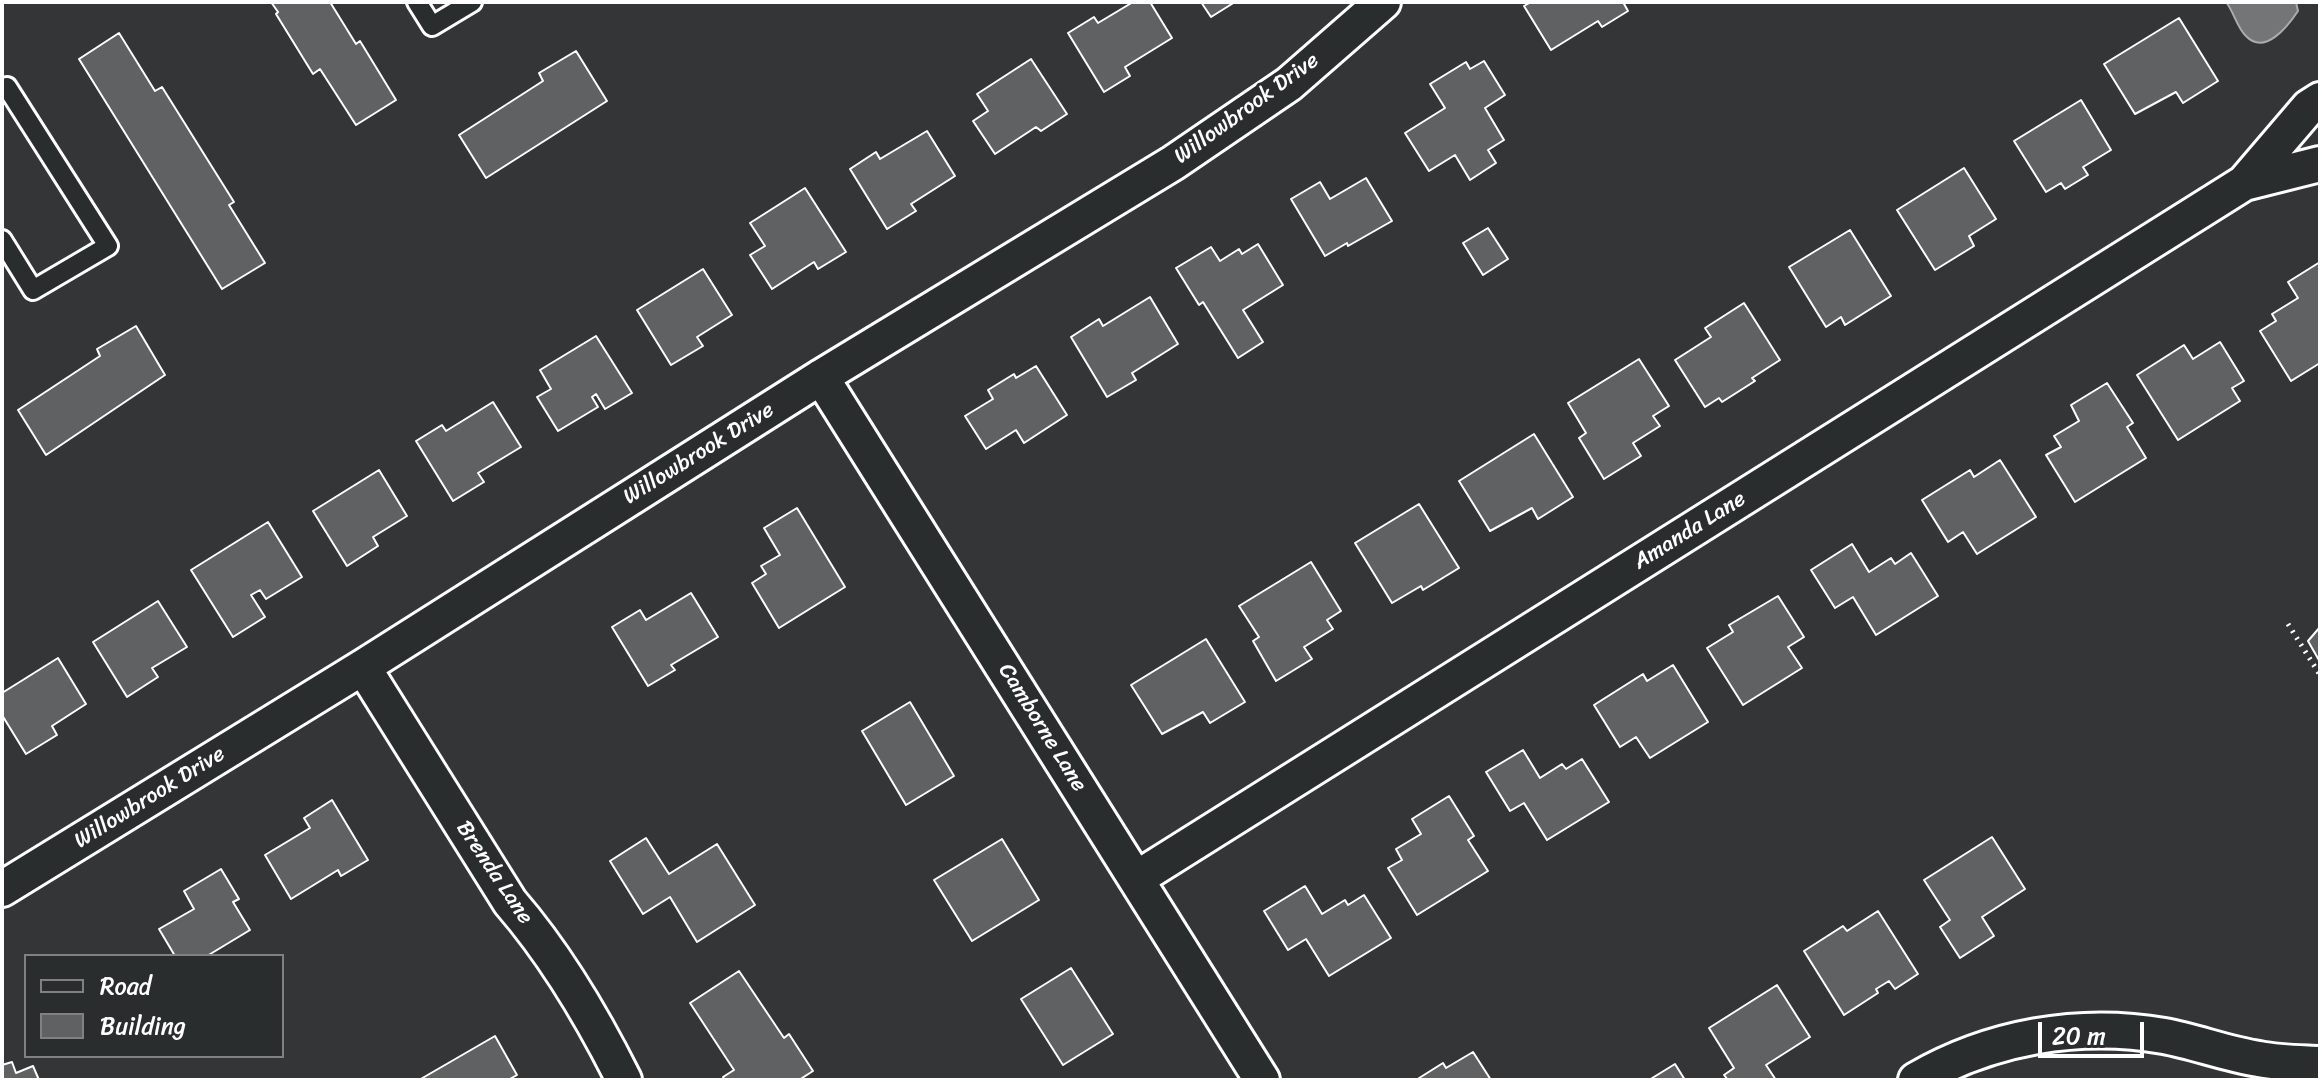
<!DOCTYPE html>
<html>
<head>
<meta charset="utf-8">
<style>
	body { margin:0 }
	#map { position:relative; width:2322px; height:1082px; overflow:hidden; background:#333536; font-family:Sriracha,sans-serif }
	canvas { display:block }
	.frame { position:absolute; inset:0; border:4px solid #fff; pointer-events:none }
	.legend { position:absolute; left:24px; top:954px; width:260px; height:104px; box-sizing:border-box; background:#2a2d2e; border:2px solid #7f8182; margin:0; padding:10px 14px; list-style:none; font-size:24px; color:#fff }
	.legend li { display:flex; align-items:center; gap:16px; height:40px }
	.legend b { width:40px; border:2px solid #7f8182 }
	.scale { position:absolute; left:2038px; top:1022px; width:106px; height:36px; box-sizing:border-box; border:4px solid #fff; border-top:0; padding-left:10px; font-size:24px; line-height:28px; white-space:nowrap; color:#fff; -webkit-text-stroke:6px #2a2d2e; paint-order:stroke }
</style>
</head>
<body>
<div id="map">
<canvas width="2322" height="1082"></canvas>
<div class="frame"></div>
<ul class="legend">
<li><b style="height:10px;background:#2a2d2e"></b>Road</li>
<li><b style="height:22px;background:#5f6162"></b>Building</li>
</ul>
<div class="scale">20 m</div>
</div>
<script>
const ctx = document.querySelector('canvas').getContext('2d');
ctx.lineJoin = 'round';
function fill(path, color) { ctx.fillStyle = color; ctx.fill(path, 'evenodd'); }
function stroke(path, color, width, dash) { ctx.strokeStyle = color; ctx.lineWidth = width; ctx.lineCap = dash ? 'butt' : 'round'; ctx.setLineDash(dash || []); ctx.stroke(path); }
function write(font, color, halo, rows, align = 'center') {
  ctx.font = font + ' Sriracha,sans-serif'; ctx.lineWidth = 6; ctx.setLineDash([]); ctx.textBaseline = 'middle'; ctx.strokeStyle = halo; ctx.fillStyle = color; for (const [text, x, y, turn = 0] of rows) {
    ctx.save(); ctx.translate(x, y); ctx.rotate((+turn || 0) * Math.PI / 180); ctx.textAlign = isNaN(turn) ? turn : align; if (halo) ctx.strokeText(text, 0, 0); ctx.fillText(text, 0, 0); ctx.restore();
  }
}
const water = new Path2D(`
	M2226 2H2296L2298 11C2288 26 2265 56 2246 36 2237 28 2234 12 2226 2Z`);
fill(water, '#737576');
stroke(water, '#abacad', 2);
const building = new Path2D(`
	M271 2H330L356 44 360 41 396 100 356 125 320 69 313 74 276 14 278 12Z
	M1133 2H1150L1172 38 1125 67 1130 76 1104 92 1068 33 1094 17 1098 23Z
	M1201 2H1235L1211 17Z
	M1531 2H1623L1628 11 1602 27 1598 21 1551 50 1524 6Z
	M2179 18 2218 81 2183 103 2176 92 2135 114 2104 64Z
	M119 33 155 91 162 87 234 202 229 205 265 263 222 289 79 59Z
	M576 51 607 101 486 178 459 135 543 81 539 73Z
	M1031 59 1067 114 1041 131 1036 127 995 154 973 121 988 111 977 94Z
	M1484 61 1505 95 1485 108 1504 140 1488 150 1496 163 1470 180 1455 155 1429 171 1405 133 1445 108 1430 84 1466 62 1470 69Z
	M2081 100 2111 150 2083 167 2088 175 2065 189 2061 183 2046 192 2014 141Z
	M927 131 955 176 911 204 916 211 887 229 850 169 876 152 880 159Z
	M1964 168 1996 219 1969 236 1974 246 1935 270 1897 210Z
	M1366 178 1392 221 1348 246 1347 243 1325 256 1291 199 1320 182 1330 199Z
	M805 188 846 252 818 269 814 262 772 289 750 255 765 246 750 223Z
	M1488 228 1508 259 1483 275 1463 243Z
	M1850 230 1891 296 1845 325 1841 317 1826 327 1789 267Z
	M1258 244 1283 285 1243 310 1263 342 1238 358 1203 302 1199 305 1176 268 1211 247 1220 261 1239 249 1242 254Z
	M2320 262V363L2291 381 2260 331 2276 321 2272 314 2298 298 2288 282Z
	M703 269 732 315 697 337 703 346 671 365 637 310Z
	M1150 297 1178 344 1132 373 1136 380 1107 397 1071 337 1099 319 1103 326Z
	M1744 303 1780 360 1752 378 1755 381 1722 402 1719 398 1705 407 1675 360 1711 337 1705 328Z
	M136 326 165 375 46 455 18 410 100 356 97 349Z
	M596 336 632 393 605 409 596 394 592 397 598 407 558 431 537 397 551 389 540 370Z
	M2220 342 2244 381 2232 388 2240 401 2178 440 2137 375 2184 345 2193 359Z
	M1639 359 1669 406 1653 416 1660 426 1633 443 1641 456 1604 479 1579 438 1586 433 1568 403Z
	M1036 366 1067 415 1024 443 1016 430 986 449 965 416 993 399 988 390 1014 374 1016 378Z
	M2107 383 2133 423 2127 427 2146 458 2075 502 2046 455 2061 447 2054 436 2079 421 2071 405Z
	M493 402 521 447 478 473 484 482 453 501 416 441 442 425 446 431Z
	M1534 434 1573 497 1538 519 1532 508 1490 531 1459 481Z
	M2000 460 2036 517 1977 554 1963 532 1948 542 1922 500 1970 470 1974 477Z
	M379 470 407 516 373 537 378 546 347 566 313 511Z
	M1419 504 1459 568 1423 590 1421 586 1392 603 1355 543Z
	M797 508 845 587 779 628 752 583 766 574 761 566 780 555 764 528Z
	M268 522 302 577 266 599 260 590 251 595 265 617 233 637 191 570Z
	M1852 544 1869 572 1891 558 1895 564 1911 553 1938 596 1876 635 1853 597 1835 608 1811 570Z
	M1311 562 1341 611 1327 620 1333 629 1304 647 1312 659 1276 681 1253 641 1259 637 1239 606Z
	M691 593 718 637 671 665 675 670 648 686 612 627 640 610 646 620Z
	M1778 596 1804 637 1788 647 1802 668 1743 705 1707 648 1733 632 1729 625Z
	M158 601 187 647 152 668 158 677 127 697 93 642Z
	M2320 627V662L2308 641Z
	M1206 639 1245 702 1210 723 1203 712 1162 734 1131 685Z
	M58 658 86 704 52 726 57 735 26 754 2 715V693Z
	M1673 665 1708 722 1650 758 1636 737 1620 747 1594 705 1643 674 1647 681Z
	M910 702 954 776 906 805 862 731Z
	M1523 750 1540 778 1562 764 1566 769 1582 759 1609 802 1547 840 1524 803 1510 811 1486 772Z
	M1449 796 1474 836 1468 840 1488 871 1417 915 1388 868 1402 860 1396 849 1421 834 1412 819Z
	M332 800 368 860 341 876 338 870 291 899 265 855 310 828 304 818Z
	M1992 837 2025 889 1982 917 1994 936 1960 958 1940 927 1950 920 1924 880Z
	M646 838 669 874 717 844 755 905 697 942 670 897 643 914 610 861Z
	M1002 839 1039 900 972 941 934 880Z
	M221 869 239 899 233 902 250 930 207 956H175L159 929 194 909 184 891Z
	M1305 886 1322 914 1345 900 1348 905 1364 895 1391 938 1329 976 1306 939 1288 950 1264 911Z
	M1878 911 1918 974 1895 989 1889 981 1876 989 1878 993 1844 1015 1804 951 1843 926 1847 931Z
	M1071 968 1113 1034 1063 1065 1021 999Z
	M739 971 784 1038 789 1034 813 1071 799 1080H725L723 1077 734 1070 690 1003Z
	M1777 985 1810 1037 1766 1065 1776 1080H1728L1724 1075 1734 1068 1709 1028Z
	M495 1036 517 1075 508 1080H419Z
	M1473 1052 1491 1080H1416L1443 1063 1446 1068Z
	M12 1062 16 1073 33 1066 39 1080H2V1065Z
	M1675 1064 1685 1080H1649Z`);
fill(building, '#5f6162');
stroke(building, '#fff', 2);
const lane = new Path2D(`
	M417 2 432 26 472 2
	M2 90 7 87 108 246 33 290 2 240`);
const street = new Path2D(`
	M2244 183 2320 164
	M821 377 1262 1080
	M363 667 510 902C556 955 593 1018 624 1080
	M1136 879 2244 183 2309 107 2320 100
	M2 889 363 667 821 377 1173 163 1289 84 1383 2
	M1916 1080C1990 1037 2079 1021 2164 1036 2196 1042 2227 1054 2259 1059 2279 1063 2300 1063 2320 1064`);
stroke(lane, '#fff', 24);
stroke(street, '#fff', 40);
stroke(new Path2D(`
	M2288 624 2320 675`), '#fff', 5, [2, 6]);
stroke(lane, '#2a2d2e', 18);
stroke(street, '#2a2d2e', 34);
write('22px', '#fff', '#2a2d2e', [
	["Willowbrook Drive",1247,109,-36],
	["Willowbrook Drive",699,454,-32],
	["Amanda Lane",1690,531,-32],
	["Camborne Lane",1042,728,58],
	["Willowbrook Drive",150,798,-32],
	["Brenda Lane",494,873,56]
]);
</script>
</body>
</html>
